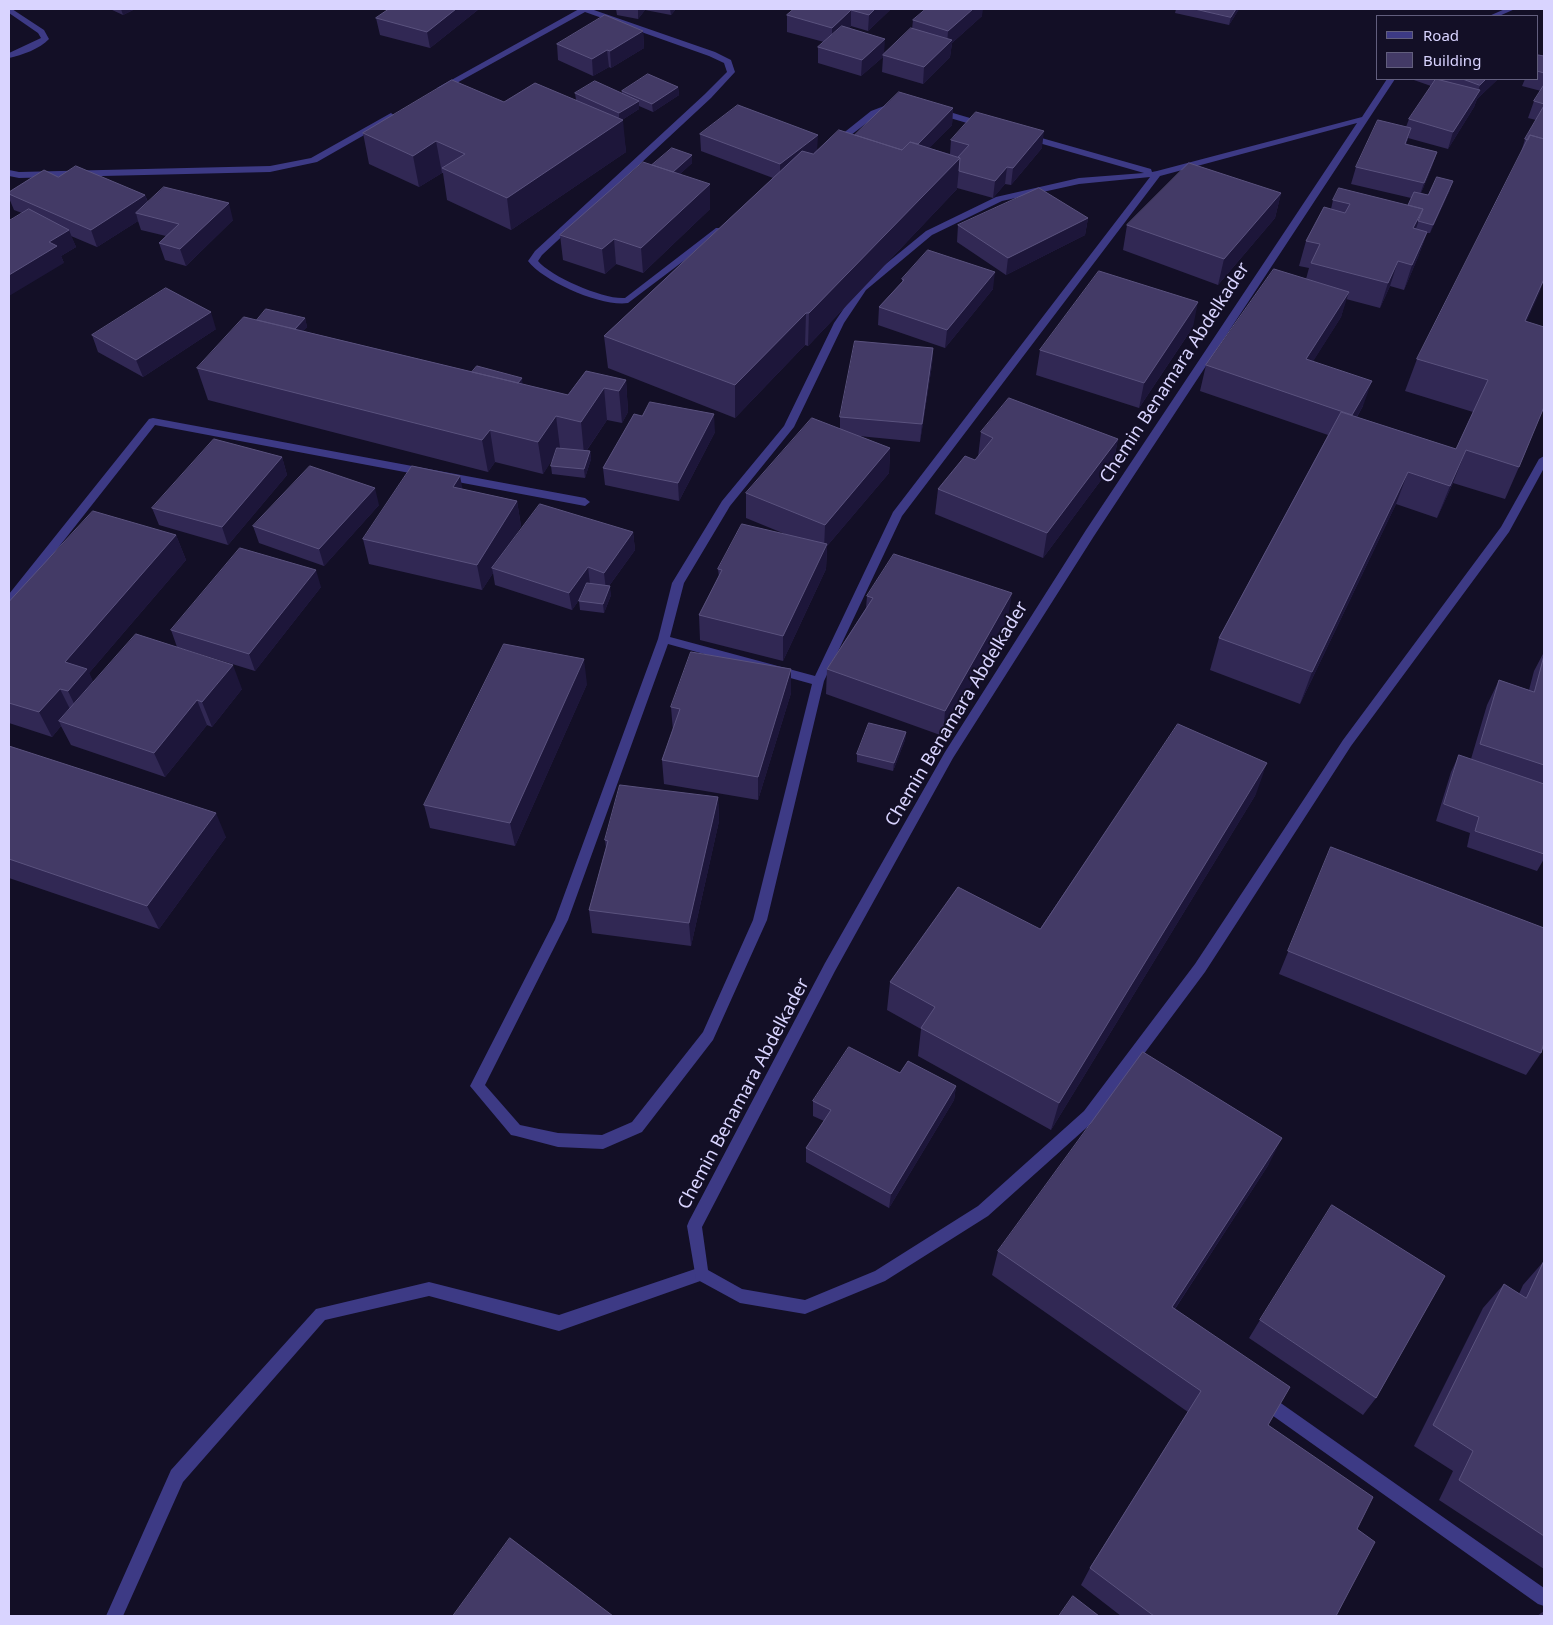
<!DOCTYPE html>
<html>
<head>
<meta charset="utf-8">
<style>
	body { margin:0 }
	#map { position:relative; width:1553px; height:1625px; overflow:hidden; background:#130f26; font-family:"Noto Sans",sans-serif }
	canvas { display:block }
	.frame { position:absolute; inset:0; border:10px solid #d9d4ff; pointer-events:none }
	.legend { position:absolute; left:1376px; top:15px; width:162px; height:65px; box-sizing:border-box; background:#130f26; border:1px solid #625e7d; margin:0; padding:6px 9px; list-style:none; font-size:15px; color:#d9d4ff }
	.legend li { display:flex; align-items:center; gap:10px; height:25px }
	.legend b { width:25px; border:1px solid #625e7d }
</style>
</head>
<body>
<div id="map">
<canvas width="1553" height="1625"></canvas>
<div class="frame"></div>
<ul class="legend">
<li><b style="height:6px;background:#3d3a85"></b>Road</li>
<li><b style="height:14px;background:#433a66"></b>Building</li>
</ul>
</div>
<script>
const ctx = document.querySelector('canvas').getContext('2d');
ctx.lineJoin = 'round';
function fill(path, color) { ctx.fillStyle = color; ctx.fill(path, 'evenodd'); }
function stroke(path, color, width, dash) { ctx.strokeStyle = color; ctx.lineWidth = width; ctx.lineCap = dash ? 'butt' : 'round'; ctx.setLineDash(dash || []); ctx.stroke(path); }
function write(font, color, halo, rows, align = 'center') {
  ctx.font = font + ' "Noto Sans",sans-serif'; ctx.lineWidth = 4; ctx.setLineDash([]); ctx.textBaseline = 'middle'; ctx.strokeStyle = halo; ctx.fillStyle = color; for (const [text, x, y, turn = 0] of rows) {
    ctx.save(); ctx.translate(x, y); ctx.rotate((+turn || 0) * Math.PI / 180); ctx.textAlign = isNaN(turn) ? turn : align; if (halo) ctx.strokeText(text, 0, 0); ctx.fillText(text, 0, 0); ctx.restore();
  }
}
fill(new Path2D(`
	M701 1267 706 1269 709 1274 706 1279 559 1331 429 1296 325 1320 183 1482 123 1616H106L171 1470 316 1309 429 1282 559 1315Z`), '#3d3a85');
fill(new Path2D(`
	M9 9H12L44 30 49 39C40 49 22 55 9 58V53L41 38 38 33 9 13Z
	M579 9H591L715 52 731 60 735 72 711 98 542 255 538 261C551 277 605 300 625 298L716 228H722V232L628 303C602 307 544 282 528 261L535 251 705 94 727 72 724 63 709 56 585 12 444 90 437 88Z
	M1505 9H1515L1499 16H1489Z
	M1387 79H1395L1094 536 953 758 835 971 702 1227 708 1270 742 1289 805 1300 875 1271 978 1206 1084 1111 1195 964 1343 740 1501 527 1539 459 1544 456V468L1509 532 1351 746 1205 972 1094 1121 988 1216 885 1281 805 1314 740 1303 696 1279 687 1226 689 1221 825 963 945 752 1086 530 1357 123 1160 176 902 516 824 681 767 920 713 1040 642 1132 603 1149 558 1147 516 1136 511 1135 470 1086 555 920 658 639 672 583 722 501 784 426 834 323 859 286 926 231 996 197 1079 178 1144 173 1025 139V135H1031L1151 169 1152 172 1157 171 1362 117ZM1150 177 893 512 815 676 670 637 684 583 730 506 794 427 844 323 866 290 932 235 1002 201 1079 184ZM668 644 812 684 753 920 703 1032 632 1122 602 1135 558 1133 520 1125 485 1085 568 920Z
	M900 100 903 101V105L877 115 838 145 831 143 871 111Z
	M936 108 987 123 988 125 984 128 933 113V109Z
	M391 113 395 116 394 118 317 162 270 172 19 178 9 176V170L19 172 270 166 311 158Z
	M153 418 585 498 590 502 585 506 155 425 13 605 9 606V594L149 419Z
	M1275 1399 1544 1588V1606L1538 1604 1269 1413 1267 1407 1269 1401Z`), '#3d3a85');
fill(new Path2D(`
	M110 9H135L123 15Z
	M389 9H479L430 48 380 35 376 18Z
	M616 9H676L671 15 645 10 638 19 617 15Z
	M794 9H891L868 31 851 26 849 28 884 53 912 29 913 20 982 16 952 43 950 57 923 84 882 72 883 57 861 76 818 63V47L824 42 787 32V15Z
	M1176 9H1239L1229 25 1175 13Z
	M643 31 644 48 611 68 609 67 593 76 558 60 557 44Z
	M1537 56H1544V281L1526 321 1519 467 1505 499 1453 483 1437 518 1396 504 1300 704 1210 670 1219 638 1328 435 1200 391 1206 365 1306 279 1309 268 1299 266 1306 241 1331 209 1333 200 1408 205 1411 198 1351 184 1356 167 1406 127 1409 119 1431 86 1411 79H1498L1477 99 1474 107 1448 149 1408 138 1406 145 1437 152 1431 169 1421 193 1428 195 1450 190 1430 233H1427L1418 257 1404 290 1390 286 1380 308 1346 299 1341 317 1313 361 1363 406 1357 417 1456 449 1473 412 1405 391 1417 359 1520 156 1525 139 1536 120 1528 118 1534 101 1541 91 1522 86 1525 79H1537Z
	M678 87 679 95 653 112 639 106V109L622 120 626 152 511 230 447 200 443 173H442L419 187 369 164 363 133 504 102 576 100 575 93H622V91Z
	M953 108 952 125 929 148 950 154 951 140 1042 148 1011 185 1005 184 993 198 957 188V189L808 346 805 345 735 418 608 368 604 336 773 178 701 151 700 134 817 150 855 135Z
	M692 155V163L680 174 710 209 643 273 616 264 605 274 563 260 560 235 652 165Z
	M58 177 145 195 148 202 233 220 186 266 165 260 159 243 166 236 141 230 138 221 97 247 71 236 76 247 61 256 64 263 22 213 14 210 9 198V192Z
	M1281 193 1275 218 1218 285 1123 250 1127 225Z
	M1088 218 1085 235 1006 275 957 242 958 225Z
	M902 279 993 289 945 348 878 325 879 307 902 282Z
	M305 318 307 327 303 331 568 395 626 380 628 412 622 423 607 420 587 450 590 451 591 459 585 478 552 474 551 466 553 458 543 474 495 462 488 472 208 400 197 368Z
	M1193 327 1139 408 1036 375 1040 350Z
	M216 329 143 377 98 352 92 335Z
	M933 348 932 365 920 442 859 436 890 448 889 473 827 546 826 569 783 661 700 640 699 615 719 577 718 569 785 534 746 518V493L840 429V417Z
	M715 432 679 501 605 485 603 468Z
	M981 432 1118 439 1113 464 1043 558 935 514 938 489 975 460 978 457Z
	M282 457 287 475 228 545 159 525 152 508Z
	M462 489 517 501 521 526 510 544 633 532 635 550 609 586 611 595 604 613 580 610 579 601 581 597 572 610 495 585 493 573 482 590 369 564 363 539Z
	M379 505 324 566 259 543 253 526Z
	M176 535 186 560 89 673 93 682 242 689 212 727 207 725 165 777 71 745 61 726 52 737 9 723V602Z
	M321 587 255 671 177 647 171 630Z
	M867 596 1008 618 943 736 826 694 827 669 866 608Z
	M1544 652V859L1537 871 1467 847 1470 833 1436 821 1451 772 1459 755 1471 759 1487 705 1499 680 1529 690 1534 671Z
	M791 669V693L758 800 664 784 662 760 673 731 671 707Z
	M587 684 515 846 430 828 424 805Z
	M906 732 905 740 893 771 857 762V754Z
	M9 746 226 837 159 929 9 878Z
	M1256 794 1051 1130 918 1056 921 1029 887 1010 890 982 1040 929Z
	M718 797 719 821 691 946 592 933 589 910 606 848 605 840Z
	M1331 847 1541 1053 1526 1075 1279 974Z
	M900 1073 956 1086 954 1100 889 1208 806 1162V1148L824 1121 813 1116V1101Z
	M1269 1164 1175 1309 1268 1425 1357 1529 1336 1616H1121L1081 1585 1090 1568 1188 1412 992 1275 998 1251Z
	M1544 1261V1569L1439 1500 1453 1471 1414 1446 1483 1308 1504 1284 1519 1294 1523 1285Z
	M1260 1320 1376 1398 1363 1415 1249 1338Z
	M1544 1611V1616H1537Z`), '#312854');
fill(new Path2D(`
	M121 9H135L123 15Z
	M456 9H479L430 48 427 32Z
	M638 9H645V10L638 19Z
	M670 9H676L671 15Z
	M875 9H891L868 31 869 15Z
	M973 9H983L982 16 952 43 950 57 923 84 924 67 947 45 948 31Z
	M1236 9H1239L1229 25 1231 17Z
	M851 10V26L832 44V28Z
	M643 31 644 48 611 68 610 51Z
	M885 39 884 55H883V57L861 76 862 60Z
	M607 50 609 67 593 76 592 59Z
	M1486 79H1498L1477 99 1474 107 1448 149 1453 132 1476 97 1480 85Z
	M678 87 679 95 653 112 652 104Z
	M639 101V109L619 122V113Z
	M953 108 952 125 904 174 905 158Z
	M623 120 626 152 511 230 507 198Z
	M1411 128 1406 145 1405 144Z
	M1044 131 1042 148 1011 185 1013 168Z
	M818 135 817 152 780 181V164Z
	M436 141 442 173 419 187 413 156Z
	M1437 152 1431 169 1418 200 1424 183Z
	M692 155V163L668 185V176Z
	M960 158 957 189 808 346 809 313Z
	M1007 167 1005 184 993 198 995 181Z
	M1453 181 1450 190 1430 233 1433 225Z
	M710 184V209L643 273 641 248Z
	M1281 193 1275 218 1218 285 1224 259Z
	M145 195 151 212 136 213 138 221 97 247 91 230Z
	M229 203 233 220 186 266 180 249Z
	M1423 209 1414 234 1413 228Z
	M1088 218 1085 235 1006 275 1008 258Z
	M69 230 76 247 61 256 64 263 9 296V275L49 242Z
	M1427 232 1418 257 1404 290 1412 265Z
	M614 239 616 264 605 274 602 249Z
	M1398 261 1390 286 1380 308 1388 283Z
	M995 272 993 289 945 348 947 330Z
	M1544 279 1540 292 1512 353 1525 321Z
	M1349 292 1341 317 1299 384 1306 359Z
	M1198 302 1193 327 1139 408 1144 383Z
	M211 312 216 329 143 377 136 360Z
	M806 313 805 345 735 418V385Z
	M305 318 307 327 288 349 286 341Z
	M933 348 932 365 920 442 922 424Z
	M522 378 523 387 507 396Z
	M626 380 628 412 622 423 619 391Z
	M1372 381 1363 406 1343 440 1352 415Z
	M604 388 607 420 584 454 581 422Z
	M714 414 715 432 679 501 678 483Z
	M556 416 560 448 543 474 538 442Z
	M490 430 495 462 488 472 482 440Z
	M1118 439 1113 464 1043 558 1047 533Z
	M890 448 889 473 827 546 826 569 783 661V636L824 550 825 525Z
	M1466 450 1453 483 1437 518 1450 486Z
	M590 451 591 459 585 478 584 469Z
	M282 457 287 475 228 545 222 527Z
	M1408 472 1396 504 1300 704 1312 672Z
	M460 476 465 501 453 487Z
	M375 488 379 505 324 566 319 549Z
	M517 501 521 526 495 569 492 568 493 573 482 590 477 565Z
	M633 532 635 550 606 590 604 573Z
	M176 535 186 560 89 673 99 693 80 716 68 691 65 662Z
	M588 567 590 584 572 610 569 593Z
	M316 570 321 587 255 671 249 654Z
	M610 586 611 595 604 613 603 604Z
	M1012 593 1008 618 943 736 945 711Z
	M584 659 587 684 515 846 510 823Z
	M233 665 242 689 212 727 202 702Z
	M791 669V693L758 800V777Z
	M60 689 72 713 59 721 61 726 52 737 39 712Z
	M197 700 207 725 165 777 154 753Z
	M906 732 905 740 893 771 894 763Z
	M1267 763 1256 794 1051 1130 1059 1103Z
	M718 797 719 821 691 946 689 923Z
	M216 813 226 837 159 929 147 906Z
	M956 1086 954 1100 889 1208 891 1194Z
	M1282 1138 1269 1164 1161 1330 1172 1307Z`), '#1d163a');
const building = new Path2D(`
	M389 9H456L427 32 376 18Z
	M794 9H875L869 15 851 10 832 28 787 15Z
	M926 9H973L948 31 913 20Z
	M1195 9H1236L1231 17Z
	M605 15 643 31 610 51 607 50 592 59 557 44Z
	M842 26 885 39 862 60 818 47Z
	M911 28 952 40 924 67 883 55Z
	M1538 55 1544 56V73L1537 71V56Z
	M648 74 678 87 652 104 622 91Z
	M1436 79 1480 90 1453 132 1409 119Z
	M1463 79H1486L1480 85Z
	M452 80 504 102 535 83 623 120 507 198 442 168 465 154 436 141 413 156 363 133Z
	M595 81 639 101 619 113 575 93Z
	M1544 85V104L1534 101Z
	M899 92 953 108 918 144 910 142 902 150 855 135Z
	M738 105 818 135 780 164 700 134Z
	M1544 106V139L1530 135 1528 140 1525 139Z
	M976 112 1044 131 1013 168 1007 167 995 181 959 171 960 158 958 157 969 145 951 140Z
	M1378 120 1411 128 1405 144 1437 152 1424 183 1356 167Z
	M839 130 902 150 910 142 960 158 809 313H806L735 385 604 336 802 151 813 154Z
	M1530 135 1544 139V279L1525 321 1544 327V407L1519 467 1466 450 1450 486 1408 472 1312 672 1219 638 1341 412 1456 449 1488 380 1417 359Z
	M672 148 692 155 673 172 652 165Z
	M643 162 710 184 641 248 614 239 602 249 560 235Z
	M1189 163 1281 193 1224 259 1127 225Z
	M76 166 145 195 91 230 9 194V192L44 170 58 177Z
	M1437 177 1453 181 1433 225 1418 221 1423 209 1408 205 1414 192 1428 195Z
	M164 187 229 203 180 249 159 243 179 224 136 213Z
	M1039 188 1088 218 1008 258 958 225Z
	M1339 188 1423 209 1413 228 1427 232 1412 265 1398 261 1388 283 1311 263 1320 244 1306 241 1324 207 1345 213 1350 204 1333 200Z
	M29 209 69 230 49 242 57 246 9 275V221Z
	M928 250 995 272 947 330 879 307 904 280 902 279Z
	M1274 269 1349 292 1306 359 1372 381 1352 415 1206 365Z
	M1099 271 1198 302 1144 383 1040 350Z
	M166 288 211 312 136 360 92 335Z
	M266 309 305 318 295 329 257 320Z
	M244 317 568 395 586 371 626 380 619 391 604 388 581 422 556 416 538 442 490 430 482 440 197 368Z
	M855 341 933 348 922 424 840 417Z
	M477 366 522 378 518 383 472 372Z
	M1009 398 1118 439 1047 533 938 489 965 456 975 460 993 438 981 432Z
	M650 402 714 414 678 483 603 468 634 414 642 416Z
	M812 418 890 448 825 525 746 493Z
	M214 439 282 457 222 527 152 508Z
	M557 448 590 451 584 469 551 466Z
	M310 466 375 488 319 549 253 526Z
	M412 466 460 476 453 487 517 501 477 565 363 539Z
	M540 504 633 532 604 573 588 567 569 593 492 568Z
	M93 511 176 535 65 662 87 669 68 691 60 689 39 712 9 703V602Z
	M742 524 827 544 783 636 699 615 722 570 718 569Z
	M240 548 316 570 249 654 171 630Z
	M894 554 1012 593 945 711 827 669 873 598 867 596Z
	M587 583 610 586 603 604 579 601Z
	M136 634 233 665 202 702 197 700 154 753 59 721Z
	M504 644 584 659 510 823 424 805Z
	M691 652 791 669 758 777 662 760 680 709 671 707Z
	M1544 656V765L1480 744 1499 680 1534 692Z
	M869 723 906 732 894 763 857 754Z
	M1178 724 1267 763 1059 1103 921 1028 935 1007 890 982 958 887 1040 929Z
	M9 746 216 813 147 906 9 859Z
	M1459 755 1544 784V854L1475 831 1479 817 1444 804Z
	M620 785 718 797 689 923 589 910 608 841 605 840Z
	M1331 847 1544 928V1043L1541 1053 1288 951Z
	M849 1047 900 1073 908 1061 956 1086 891 1194 806 1148 831 1110 813 1101Z
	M1143 1052 1282 1138 1172 1307 1290 1387 1268 1425 1373 1497 1357 1529 1375 1542 1336 1616H1154L1090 1568 1201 1391 998 1251Z
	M1332 1205 1445 1276 1376 1398 1260 1320Z
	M1544 1261V1536L1459 1480 1473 1451 1433 1425 1504 1284 1526 1298Z
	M510 1538 613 1616H453Z
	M1073 1596 1099 1616H1059Z`);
fill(building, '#433a66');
stroke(building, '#5a527e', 1);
write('18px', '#d9d4ff', '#130f26', [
	["Chemin Benamara Abdelkader",1175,373,-57],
	["Chemin Benamara Abdelkader",957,714,-59],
	["Chemin Benamara Abdelkader",744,1094,-62]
]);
</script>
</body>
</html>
